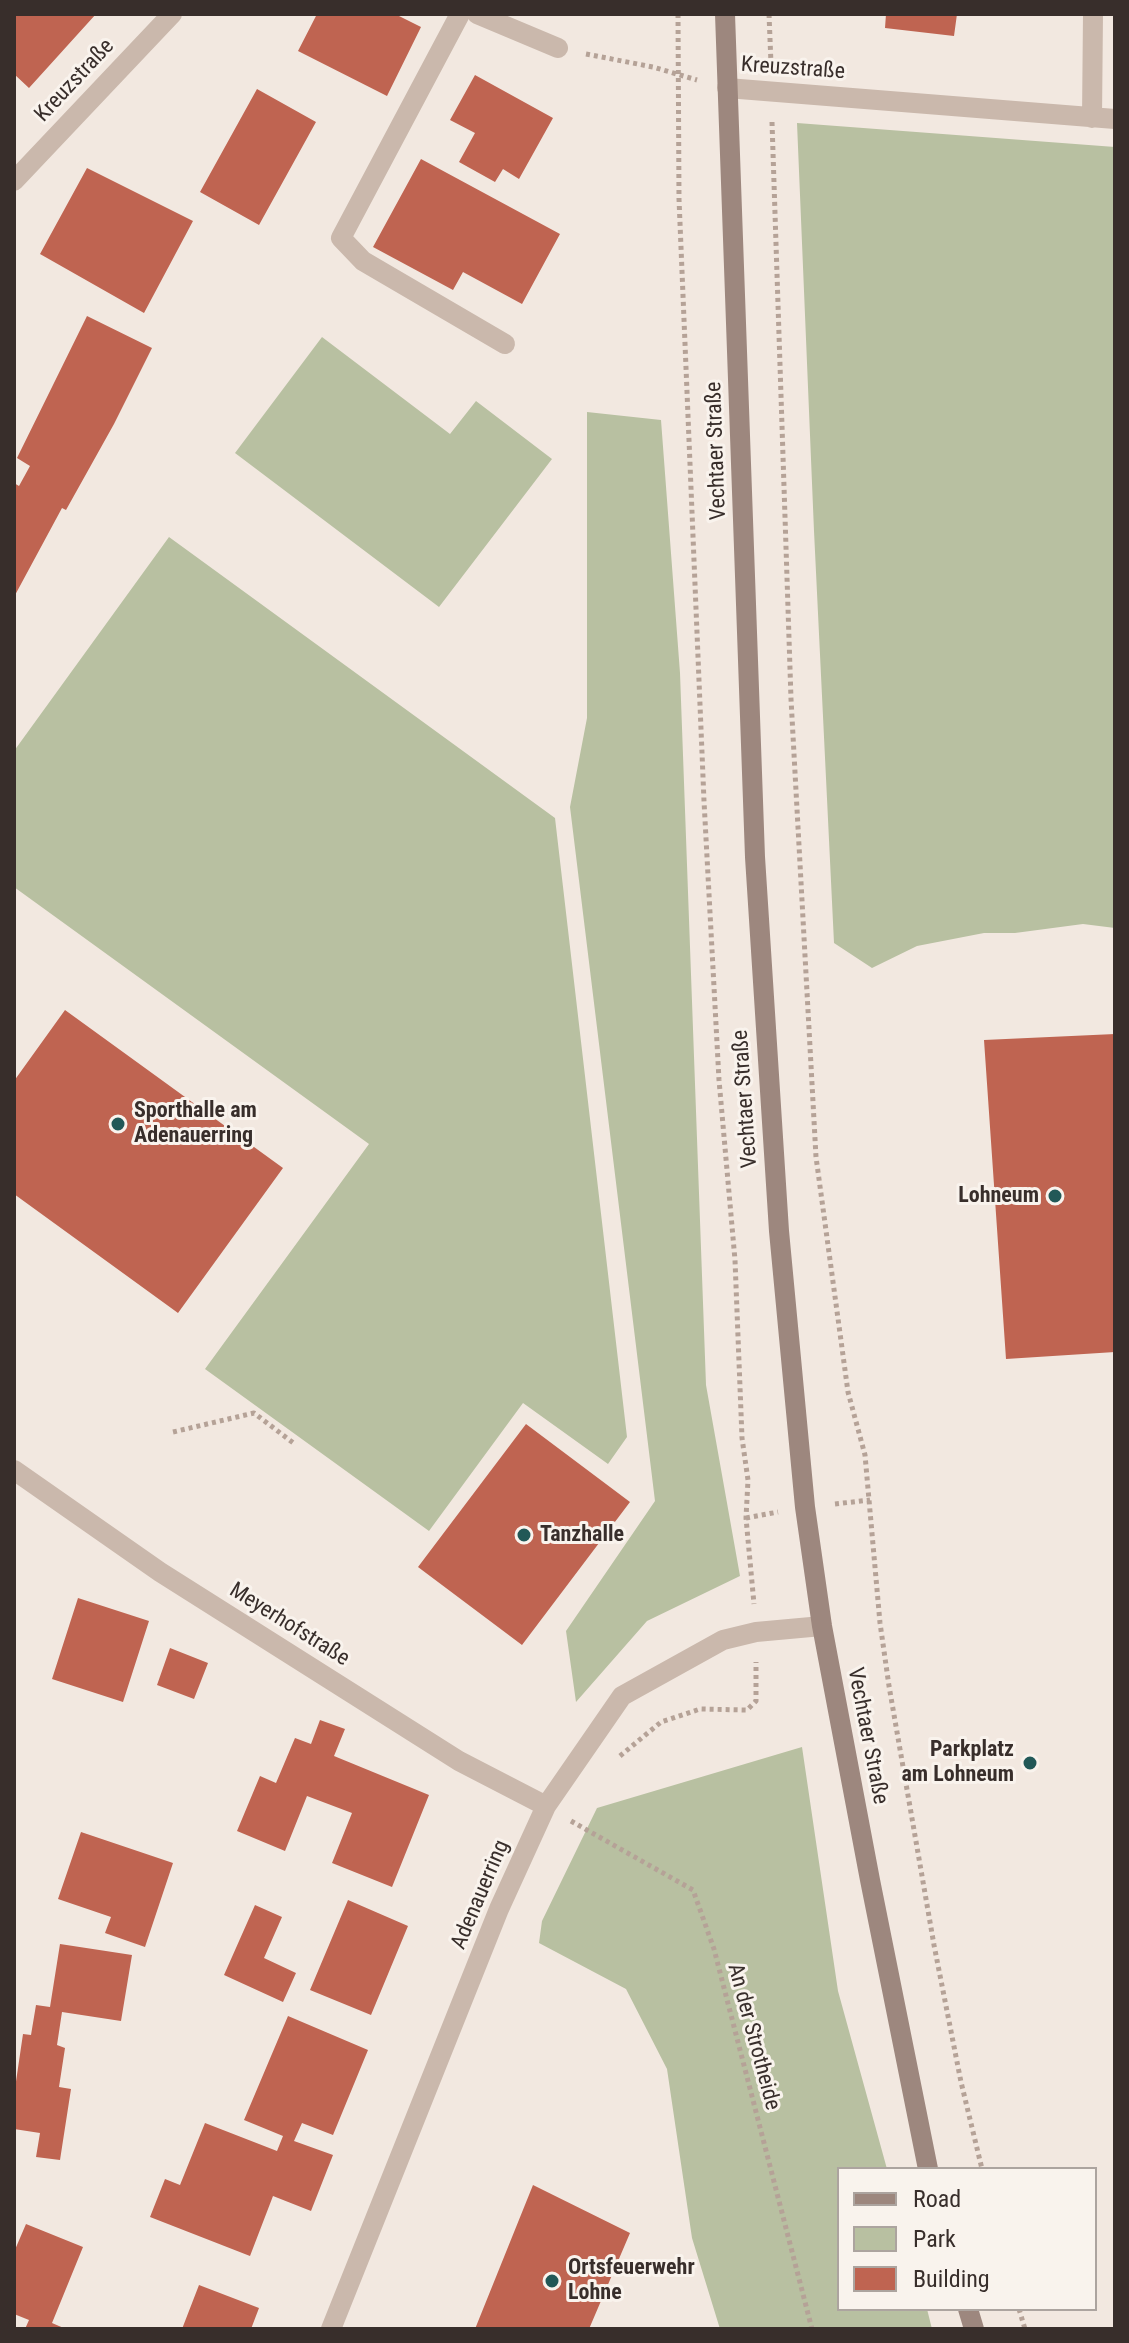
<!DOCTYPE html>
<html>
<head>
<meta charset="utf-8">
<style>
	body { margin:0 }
	#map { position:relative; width:1129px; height:2343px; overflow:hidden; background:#f2e8e0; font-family:"Roboto Condensed",sans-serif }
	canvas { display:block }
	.frame { position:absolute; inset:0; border:16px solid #382e2b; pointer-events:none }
	.legend { position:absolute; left:837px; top:2167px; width:260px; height:144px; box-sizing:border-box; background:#f9f3ed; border:2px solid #aca49f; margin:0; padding:10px 14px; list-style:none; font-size:24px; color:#382e2b }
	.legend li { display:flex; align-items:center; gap:16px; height:40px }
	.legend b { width:40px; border:2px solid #aca49f }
</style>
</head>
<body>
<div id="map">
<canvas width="1129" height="2343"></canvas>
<div class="frame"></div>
<ul class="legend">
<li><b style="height:10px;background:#9d877e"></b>Road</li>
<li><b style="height:22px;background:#b8c0a1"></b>Park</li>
<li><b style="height:22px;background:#bf6451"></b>Building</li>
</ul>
</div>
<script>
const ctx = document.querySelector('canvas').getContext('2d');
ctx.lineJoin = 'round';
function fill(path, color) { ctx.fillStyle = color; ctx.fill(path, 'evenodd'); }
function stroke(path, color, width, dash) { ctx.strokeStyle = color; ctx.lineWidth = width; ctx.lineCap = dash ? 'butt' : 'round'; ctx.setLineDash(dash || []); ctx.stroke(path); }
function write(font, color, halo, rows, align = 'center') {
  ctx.font = font + ' "Roboto Condensed",sans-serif'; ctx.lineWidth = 6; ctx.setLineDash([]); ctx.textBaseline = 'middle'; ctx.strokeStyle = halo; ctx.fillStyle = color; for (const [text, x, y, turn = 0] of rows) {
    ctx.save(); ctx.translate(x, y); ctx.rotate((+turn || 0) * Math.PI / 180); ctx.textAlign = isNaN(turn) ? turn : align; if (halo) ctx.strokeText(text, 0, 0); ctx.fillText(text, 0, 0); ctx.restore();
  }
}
fill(new Path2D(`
	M797 123 1115 147V928L1083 924 1015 933H984L917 946 872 968 834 943 814 531Z
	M322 337 450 434 476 401 552 459 439 607 235 453Z
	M587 412 661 420 680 673 706 1385 740 1576 647 1621 576 1702 566 1631 655 1501 570 807 587 718Z
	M169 537 555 818 627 1437 608 1464 523 1403 429 1531 205 1369 369 1144 14 887V751Z
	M802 1747 838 1991 887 2169H839V2309H927L932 2329H720L692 2238 667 2069 626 1989 539 1943 542 1921 597 1808Z`), '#b8c0a1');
fill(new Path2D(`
	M14 14H96L29 88 14 74Z
	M317 14H395L421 27 387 96 298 51Z
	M886 14H957L954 36 885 28Z
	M475 75 553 118 519 179 503 169 495 182 459 162 475 133 450 120Z
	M257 89 316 122 259 225 200 192Z
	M421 159 560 234 522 304 463 272 453 290 373 247Z
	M87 168 193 221 144 313 40 254Z
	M87 316 152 348 114 424 66 510 62 508 14 597V483L19 486 30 466 17 458Z
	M65 1010 283 1168 178 1313 14 1194V1081Z
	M1115 1034V1352L1006 1359 984 1040Z
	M526 1424 630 1502 522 1645 418 1567Z
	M78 1598 149 1621 123 1702 52 1679Z
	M170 1648 208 1663 194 1699 157 1685Z
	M320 1720 345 1729 334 1756 429 1795 392 1887 332 1863 352 1813 307 1796 285 1851 237 1831 260 1776 276 1783 295 1738 311 1744Z
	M81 1832 173 1863 145 1947 105 1933 111 1917 58 1899Z
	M348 1900 408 1926 371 2015 310 1990Z
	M255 1905 282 1917 264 1958 296 1973 283 2002 224 1975Z
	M60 1944 132 1955 121 2021 62 2012 57 2045 65 2048 59 2087 71 2089 60 2160 36 2157 40 2133 14 2129V2095L23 2034 31 2035 36 2005 50 2007Z
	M288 2016 368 2050 333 2135 302 2123 294 2141 333 2155 311 2211 273 2196 250 2256 150 2217 165 2179 180 2185 205 2123 277 2151 283 2136 244 2120Z
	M533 2185 630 2233 589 2329H475Z
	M26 2224 83 2247 52 2323 66 2329H25L29 2320 14 2314V2252Z
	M199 2285 259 2308 251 2329H182Z`), '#bf6451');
stroke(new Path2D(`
	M678 14 679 199 704 801 719 1080 735 1260 742 1438 748 1480 746 1518 754 1604
	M769 14 771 64
	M586 54 653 67 697 80
	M772 122 791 699 816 1157 848 1392 865 1455 880 1623 889 1686 934 1945 961 2082 982 2169
	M173 1432 254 1413 296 1445
	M835 1504 870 1500
	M746 1518 778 1512
	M620 1756 661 1722 700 1709 747 1710 756 1701V1662
	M571 1821 693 1890 714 1949 812 2329
	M1019 2309 1025 2329`), '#b5a297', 5, [4, 4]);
stroke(new Path2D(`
	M460 14 341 238 363 261 505 344`), '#cab8ac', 20);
stroke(new Path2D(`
	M477 14 558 48
	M727 88 1115 119
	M1092 118 1093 14
	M14 181 172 14
	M14 1470 160 1572 459 1761 546 1806
	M331 2329 499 1909 546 1806 622 1696 723 1640 756 1632 822 1626`), '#cab8ac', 20);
stroke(new Path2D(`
	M725 14 755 857 779 1231 805 1507 822 1626 870 1880 928 2169
	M968 2309 974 2329`), '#9d877e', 20);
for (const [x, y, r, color] of [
	[118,1124,8,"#225857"],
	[1055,1196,8,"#225857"],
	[524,1535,8,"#225857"],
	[1030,1763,8,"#225857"],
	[552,2281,8,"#225857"]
]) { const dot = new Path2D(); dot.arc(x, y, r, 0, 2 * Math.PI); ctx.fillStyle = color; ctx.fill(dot); stroke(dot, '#f9f3ed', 3); }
write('22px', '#382e2b', '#f9f3ed', [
	["Kreuzstraße",793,69,4],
	["Kreuzstraße",75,81,-47],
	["Vechtaer Straße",717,451,-92],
	["Vechtaer Straße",746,1099,-94],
	["Meyerhofstraße",289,1625,32],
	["Vechtaer Straße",867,1736,79],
	["Adenauerring",481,1895,-67],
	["An der Strotheide",753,2037,75]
]);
write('bold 22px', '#382e2b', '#f9f3ed', [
	["Sporthalle am",134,1111],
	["Adenauerring",134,1136],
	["Lohneum",1039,1196,"right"],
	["Tanzhalle",540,1535],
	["Parkplatz",1014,1750,"right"],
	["am Lohneum",1014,1775,"right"],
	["Ortsfeuerwehr",568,2268],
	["Lohne",568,2293]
], 'left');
</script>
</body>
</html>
